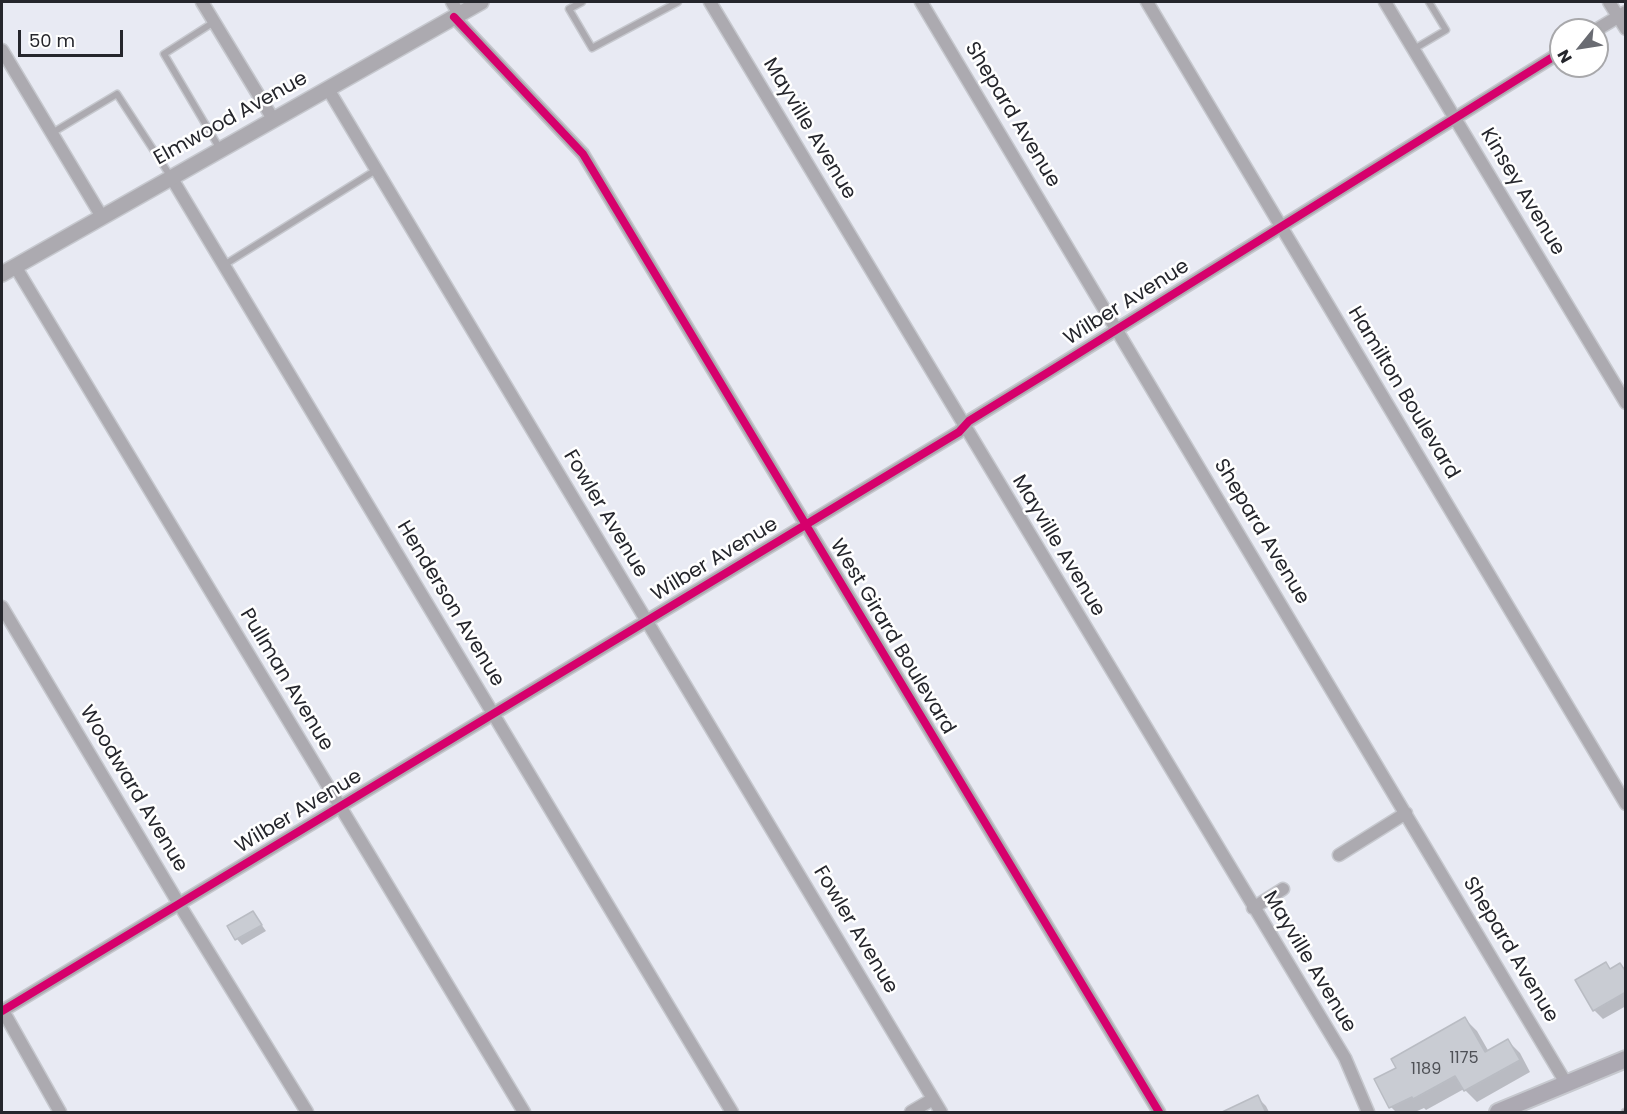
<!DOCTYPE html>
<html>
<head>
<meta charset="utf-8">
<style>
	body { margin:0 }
	#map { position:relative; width:1627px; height:1114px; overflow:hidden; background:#e8eaf3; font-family:Poppins,sans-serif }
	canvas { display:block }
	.frame { position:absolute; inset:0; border:3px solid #25262c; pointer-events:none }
	.north { position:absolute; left:1549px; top:18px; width:60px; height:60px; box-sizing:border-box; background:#fff; border:2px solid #a8a8ab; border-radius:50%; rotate:240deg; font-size:16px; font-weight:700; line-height:24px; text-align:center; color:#25262c }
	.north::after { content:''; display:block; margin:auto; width:21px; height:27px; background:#696b72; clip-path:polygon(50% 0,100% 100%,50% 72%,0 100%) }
	.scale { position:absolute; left:18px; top:30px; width:105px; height:27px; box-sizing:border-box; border:3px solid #25262c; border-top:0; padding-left:8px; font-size:18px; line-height:21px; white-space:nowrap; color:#25262c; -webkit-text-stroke:4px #fff; paint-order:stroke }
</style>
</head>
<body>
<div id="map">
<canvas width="1627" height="1114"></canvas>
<div class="frame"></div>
<div class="north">N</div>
<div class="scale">50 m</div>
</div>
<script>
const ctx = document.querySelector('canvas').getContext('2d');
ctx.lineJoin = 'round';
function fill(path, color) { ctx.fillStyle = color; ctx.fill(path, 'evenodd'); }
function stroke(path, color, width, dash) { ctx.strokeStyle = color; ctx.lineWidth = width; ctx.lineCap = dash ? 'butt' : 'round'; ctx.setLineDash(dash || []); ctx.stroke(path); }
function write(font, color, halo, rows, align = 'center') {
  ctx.font = font + ' Poppins,sans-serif'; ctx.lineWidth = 5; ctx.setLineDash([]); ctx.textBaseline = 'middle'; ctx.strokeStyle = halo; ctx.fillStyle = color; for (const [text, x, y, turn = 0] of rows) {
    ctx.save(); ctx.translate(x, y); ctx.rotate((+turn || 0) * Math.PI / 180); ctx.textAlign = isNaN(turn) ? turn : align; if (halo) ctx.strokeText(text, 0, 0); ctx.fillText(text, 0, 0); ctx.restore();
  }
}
fill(new Path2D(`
	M253 913 266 931 242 945 237 939Z
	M1606 964 1611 969 1620 964 1626 970V1006L1603 1019 1594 1010Z
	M1465 1019 1477 1031 1489 1052 1508 1041 1520 1053 1530 1072 1477 1102 1464 1089 1426 1110 1424 1108 1415 1112H1396L1391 1107 1398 1069Z
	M1257 1097 1266 1106 1269 1112H1224Z`), '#0003');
const building = new Path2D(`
	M253 911 262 925 235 940 227 926Z
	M1606 962 1610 969 1620 963 1626 972V992L1593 1011 1575 980Z
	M1465 1017 1485 1052 1508 1039 1520 1060 1464 1091 1455 1076 1413 1099 1412 1097 1389 1108 1374 1079 1396 1068 1391 1059Z
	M1258 1095 1266 1113H1220Z`);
fill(building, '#c9ccd3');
stroke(building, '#b9bcc3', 1.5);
const service = new Path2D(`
	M582 2 569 9 592 48 678 2
	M214 22 164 54 220 149
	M1414 49 1446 30 1429 2
	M52 133 117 94 171 177
	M224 265 376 170
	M1625 1112H1626`);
const minor = new Path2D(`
	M202 2 273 119
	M452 2 459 14
	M710 2 1345 1058 1368 1112
	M921 2 1566 1083
	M1147 2 1626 804
	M1385 2 1626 403
	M1609 2 1626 29
	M454 17 583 154 1159 1112
	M1596 30 1626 12
	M2 50 102 217
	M328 89 941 1112
	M171 177 732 1112
	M15 266 524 1112
	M2 607 179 904 307 1112
	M1339 855 1406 813
	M1253 908 1283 889
	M2 1009 60 1112
	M2 1011 959 432 969 421 1047 373 1561 52
	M911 1112 933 1099`);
const tertiary = new Path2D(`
	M2 274 481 2`);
const secondary = new Path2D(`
	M1498 1112 1626 1059`);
stroke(service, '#c6c8ce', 9);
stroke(minor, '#c6c8ce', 15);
stroke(tertiary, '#c6c8ce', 18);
stroke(secondary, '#c6c8ce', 20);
stroke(service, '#acaab0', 6);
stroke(minor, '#acaab0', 12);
stroke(tertiary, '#acaab0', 15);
stroke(secondary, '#aca9b2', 16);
stroke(new Path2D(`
	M454 17 583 154 1159 1112
	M2 1011 959 432 969 421 1047 373 1561 52`), '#d6006c', 8);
write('16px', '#4e5056', null, [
	["1175",1464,1059],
	["1189",1426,1070]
]);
write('20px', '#25262c', '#fff', [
	["Shepard Avenue",1012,115,59],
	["Elmwood Avenue",231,119,-29],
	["Mayville Avenue",809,129,59],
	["Kinsey Avenue",1522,192,59],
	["Wilber Avenue",1127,303,-32],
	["Hamilton Boulevard",1403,393,59],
	["Fowler Avenue",605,514,59],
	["Shepard Avenue",1261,532,59],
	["Mayville Avenue",1058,546,59],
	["Wilber Avenue",715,560,-31],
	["Henderson Avenue",450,604,59],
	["West Girard Boulevard",892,637,59],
	["Pullman Avenue",286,680,59],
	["Woodward Avenue",133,789,59],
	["Wilber Avenue",299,812,-31],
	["Fowler Avenue",855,930,59],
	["Shepard Avenue",1510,950,59],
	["Mayville Avenue",1309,962,59]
]);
</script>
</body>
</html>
